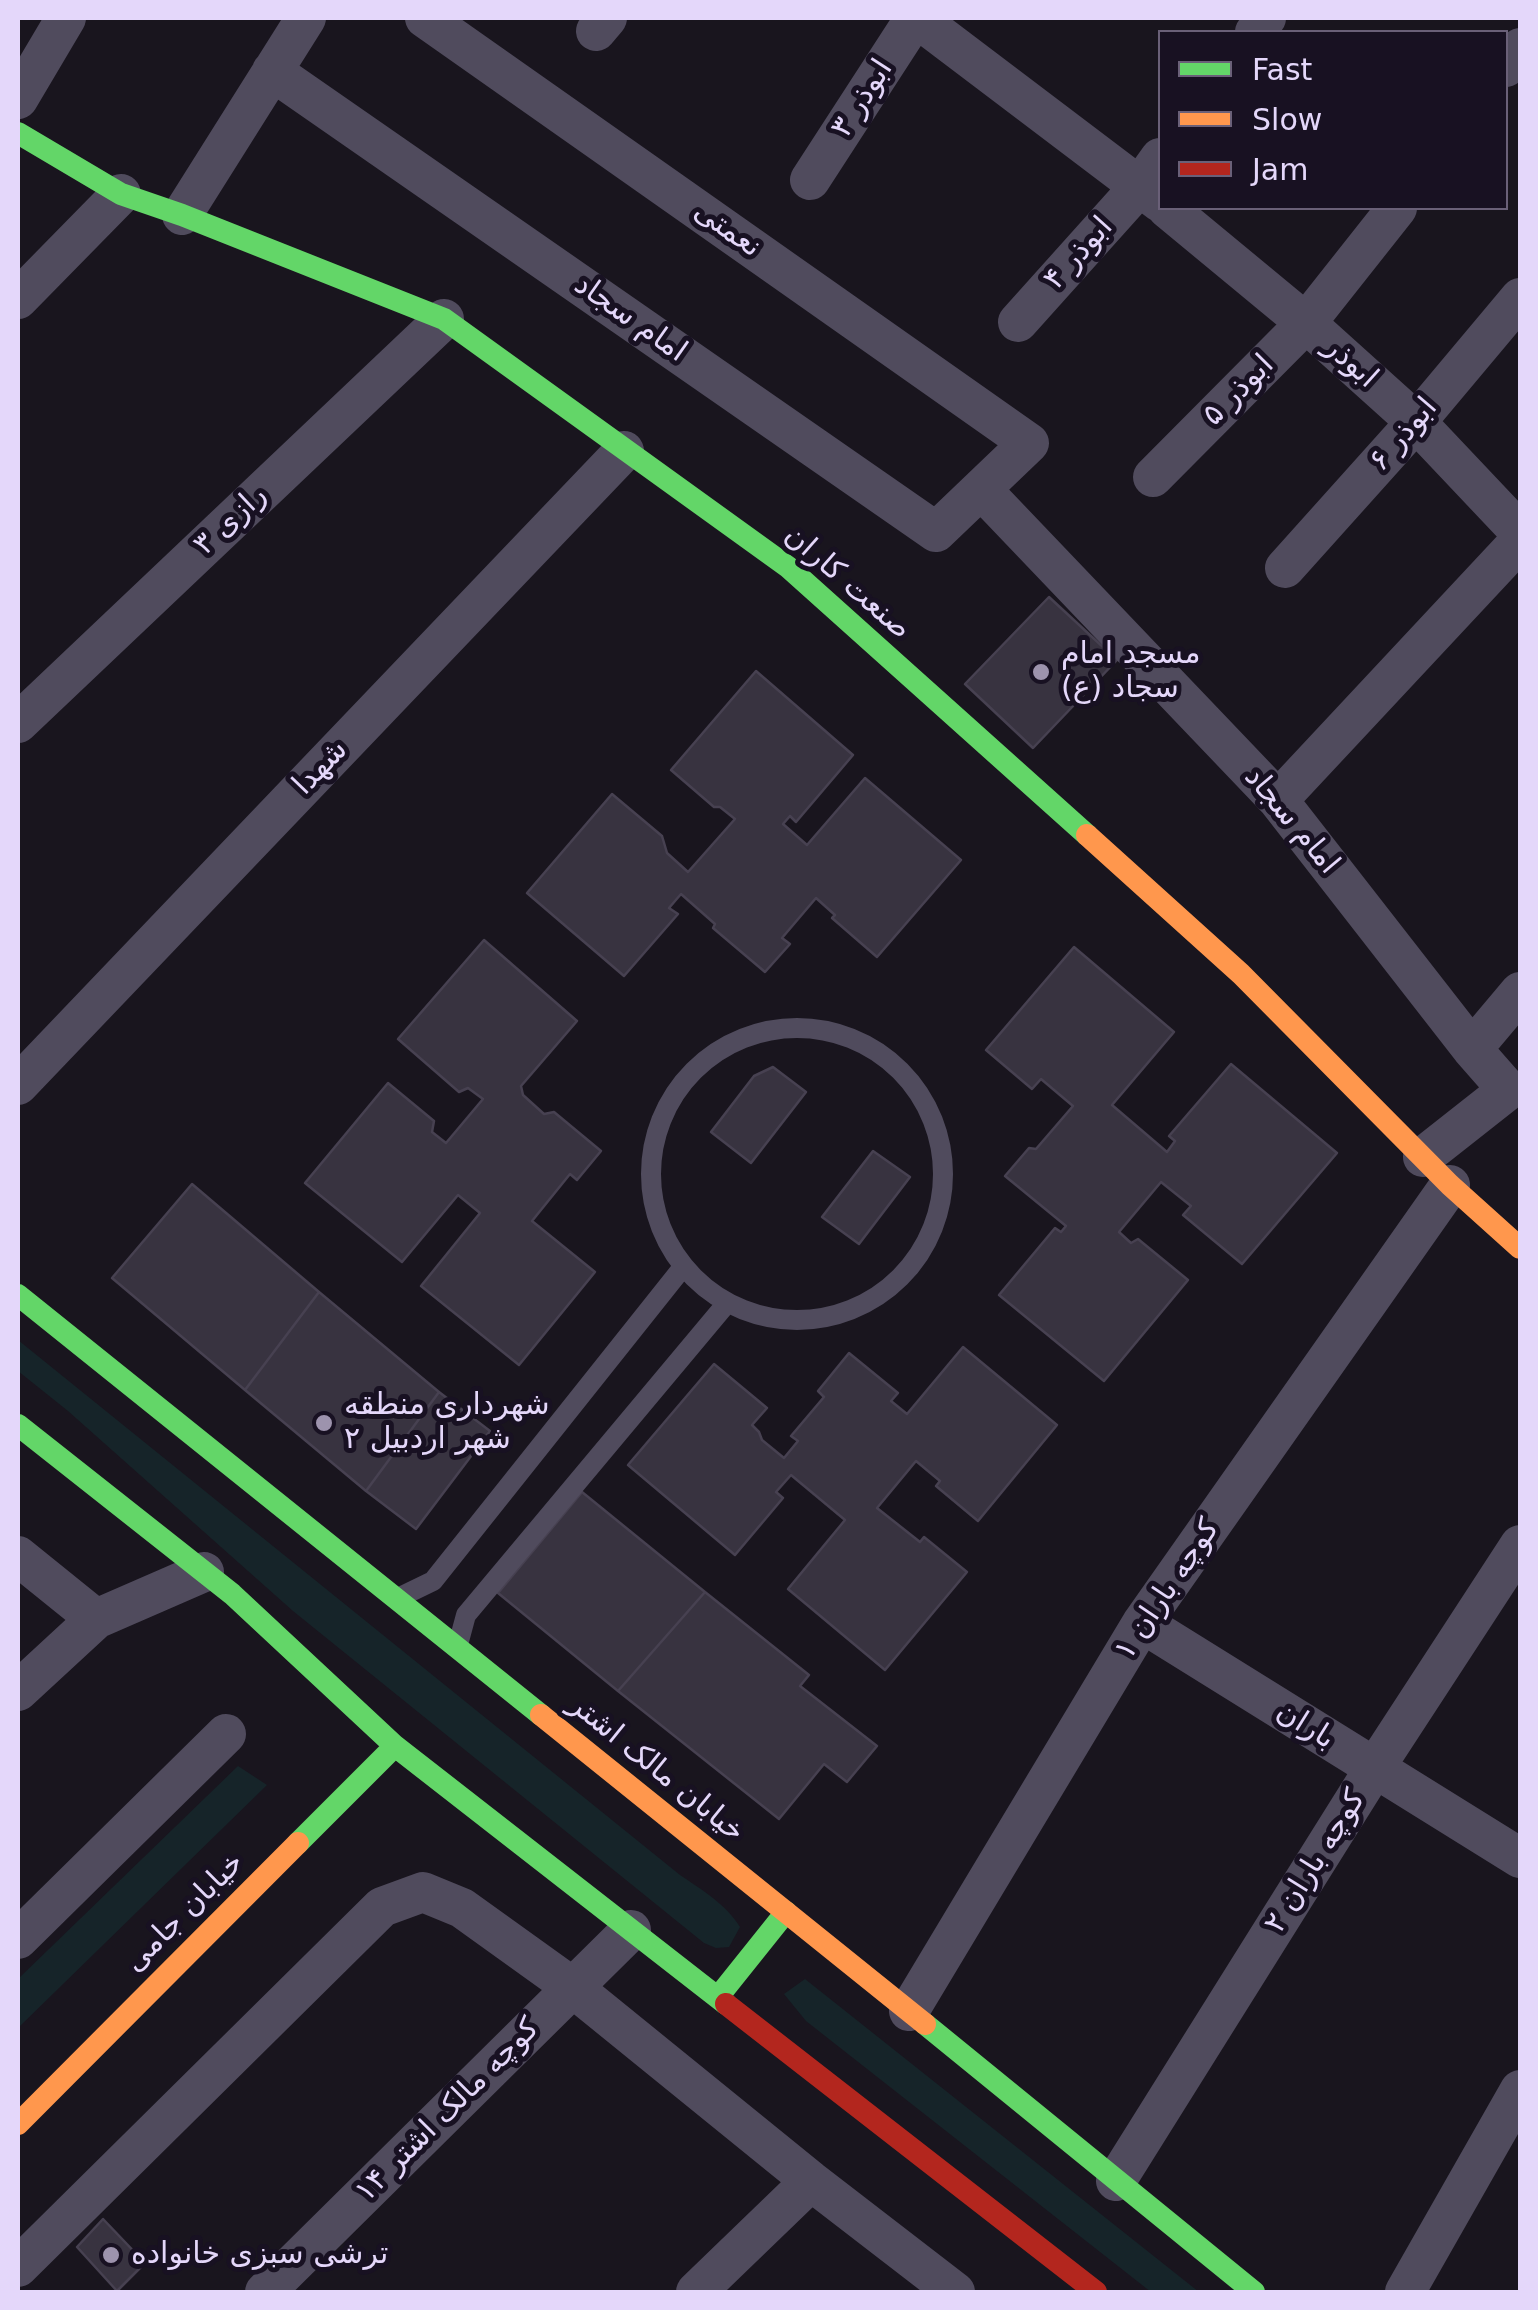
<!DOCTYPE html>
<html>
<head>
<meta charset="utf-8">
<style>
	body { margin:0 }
	#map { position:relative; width:1538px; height:2310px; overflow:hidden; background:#19151e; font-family:"DejaVu Sans",sans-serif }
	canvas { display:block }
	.frame { position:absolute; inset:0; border:20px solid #e4d7fa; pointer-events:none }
	.legend { position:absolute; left:1158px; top:30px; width:350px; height:180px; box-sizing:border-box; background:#181122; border:2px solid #6a6078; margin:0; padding:12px 18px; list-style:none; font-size:30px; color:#e4d7fa }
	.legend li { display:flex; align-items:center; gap:20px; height:50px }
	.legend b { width:50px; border:2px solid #6a6078 }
</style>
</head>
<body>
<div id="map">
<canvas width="1538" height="2310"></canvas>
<div class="frame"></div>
<ul class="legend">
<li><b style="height:12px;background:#63d668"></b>Fast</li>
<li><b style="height:12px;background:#ff974d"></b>Slow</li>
<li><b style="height:12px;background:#b3261e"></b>Jam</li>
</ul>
</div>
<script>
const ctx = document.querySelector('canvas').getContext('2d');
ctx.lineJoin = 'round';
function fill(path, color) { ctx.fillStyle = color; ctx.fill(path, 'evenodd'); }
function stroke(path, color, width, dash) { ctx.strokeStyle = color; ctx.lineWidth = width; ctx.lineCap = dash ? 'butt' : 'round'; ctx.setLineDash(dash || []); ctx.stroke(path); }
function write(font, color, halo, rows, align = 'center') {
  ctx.font = font + ' "DejaVu Sans",Vazirmatn,sans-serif'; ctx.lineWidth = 10; ctx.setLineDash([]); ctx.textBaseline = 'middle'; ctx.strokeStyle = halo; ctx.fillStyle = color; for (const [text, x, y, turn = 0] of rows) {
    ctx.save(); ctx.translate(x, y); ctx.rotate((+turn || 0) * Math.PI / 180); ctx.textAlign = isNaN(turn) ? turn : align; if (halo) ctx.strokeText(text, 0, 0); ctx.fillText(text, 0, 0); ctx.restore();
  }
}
fill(new Path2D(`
	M18 1340 680 1875C702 1890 726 1904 740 1927L729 1947 716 1948 704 1943 293 1611 68 1411 18 1371Z
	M238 1766 267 1785 18 2028V1979Z
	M805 1979 1199 2292H1151L806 2021 784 1994Z`), '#162429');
const building = new Path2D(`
	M1049 597 1117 660 1033 748 965 684Z
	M756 671 853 755 796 822 790 816 783 824 807 845 865 778 961 860 877 957 832 918 835 915 816 898 782 938 790 944 765 972 713 928 715 924 681 894 669 908 678 914 624 976 527 893 612 794 662 836 667 853 688 872 735 819 720 807H714L671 770Z
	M484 940 577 1021 521 1086 523 1095 544 1114 554 1112 601 1151 577 1180 570 1174 532 1221 595 1272 519 1365 421 1286 480 1213 458 1195 402 1262 305 1183 388 1083 434 1121 432 1132 446 1143 483 1099 468 1088 459 1092 398 1039Z
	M1074 947 1174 1032 1112 1105 1167 1152 1175 1141 1169 1136 1231 1064 1337 1153 1242 1264 1183 1215 1191 1206 1161 1182 1119 1232 1131 1243 1138 1239 1188 1280 1104 1381 999 1295 1055 1228 1061 1232 1066 1226 1005 1176 1029 1148 1036 1149 1073 1106 1041 1079 1032 1089 986 1050Z
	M773 1067 806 1092 751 1163 711 1132 754 1076Z
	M873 1151 910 1177 859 1244 822 1217Z
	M192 1184 319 1292 245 1390 112 1278Z
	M319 1292 439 1392 366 1491 245 1390Z
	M963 1347 1057 1425 978 1521 936 1486 940 1481 916 1461 877 1508 920 1542 924 1537 967 1572 885 1670 788 1589 845 1520 791 1475 776 1492 783 1498 735 1555 628 1465 714 1364 767 1408 752 1425 759 1432 762 1440 784 1458 798 1441 791 1436 824 1397 818 1391 849 1353 898 1393 891 1401 907 1414Z
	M439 1392 490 1431 416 1529 366 1491Z
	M582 1492 705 1592 618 1691 498 1593Z
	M705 1592 809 1675 800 1686 877 1746 847 1782 824 1764 779 1819 618 1691Z
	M103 2219 145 2263 117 2291 77 2247Z`);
fill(building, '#383340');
stroke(building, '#474151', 2.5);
stroke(new Path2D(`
	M651 1174a146 146 0 1 1 292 0a146 146 0 1 1-292 0Z
	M400 1597 433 1581 683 1267
	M459 1641 466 1615 727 1303`), '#504b5d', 20);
stroke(new Path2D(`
	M917 18 1160 202
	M596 31 607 18
	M1255 32 1266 18
	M1506 67 1520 48
	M272 71 936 532 1029 443 425 18
	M18 99 66 18
	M810 180 915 18
	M1167 208 1306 323 1416 422 1520 532
	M182 215 306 18
	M18 299 121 194
	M1018 322 1140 186 1160 158
	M1153 477 1306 323 1397 208
	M981 489 1278 800 1472 1049 1508 1090 1423 1157
	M1285 568 1416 422 1520 298
	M18 723 444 319
	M1278 800 1520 541
	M1472 1049 1520 992
	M18 1085 624 451
	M18 1556 96 1619
	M1142 1623 1520 1858
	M18 1691 96 1619 204 1572
	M18 1939 226 1734
	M909 2011 1142 1623 1450 1185
	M1116 2181 1374 1769 1520 1545
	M18 2267 382 1907 423 1892 462 1908 572 1987 811 2181 955 2292
	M265 2292 631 1930
	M696 2292 811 2181
	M1405 2292 1520 2090`), '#504b5d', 40);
stroke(new Path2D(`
	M18 133 121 194 182 215 444 319 788 567 1087 835
	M18 1295 541 1715
	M18 1425 232 1594 395 1746 726 2004
	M298 1843 395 1746
	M718 1997 786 1912
	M925 2024 1254 2292`), '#63d668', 22);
stroke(new Path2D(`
	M1087 835 1241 974 1450 1185 1520 1248
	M541 1715 925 2024
	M18 2124 298 1843`), '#ff974d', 22);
stroke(new Path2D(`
	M726 2004 1096 2292`), '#b3261e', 22);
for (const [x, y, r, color] of [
	[1041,672,10,"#9d93ad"],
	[324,1423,10,"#9d93ad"],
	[111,2255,10,"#9d93ad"]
]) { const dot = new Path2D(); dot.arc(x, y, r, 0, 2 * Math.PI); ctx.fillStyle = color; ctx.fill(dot); stroke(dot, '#181122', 4); }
write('30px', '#e4d7fa', '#181122', [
	["ابوذر ۳",863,99,-57],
	["نعمتی",727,230,35],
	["ابوذر ۴",1079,254,-48],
	["امام سجاد",630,319,35],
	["ابوذر",1350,363,42],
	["ابوذر ۵",1239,391,-45],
	["ابوذر ۶",1404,435,-49],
	["رازی ۳",231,521,-43],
	["صنعت کاران",847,583,41],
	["شهدا",321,768,-46],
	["امام سجاد",1291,821,50],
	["کوچه باران ۱",1168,1590,-56],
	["باران",1305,1726,32],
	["خیابان مالک اشتر",656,1769,39],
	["کوچه باران ۲",1316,1862,-58],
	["خیابان جامی",185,1913,-45],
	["کوچه مالک اشتر ۱۴",448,2111,-45]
]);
write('30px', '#e4d7fa', '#181122', [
	["مسجد امام",1061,655],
	["سجاد (ع)",1061,689],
	["شهرداری منطقه",344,1406],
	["۲ شهر اردبیل",344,1440],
	["ترشی سبزی خانواده",131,2255]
], 'left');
</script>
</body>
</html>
